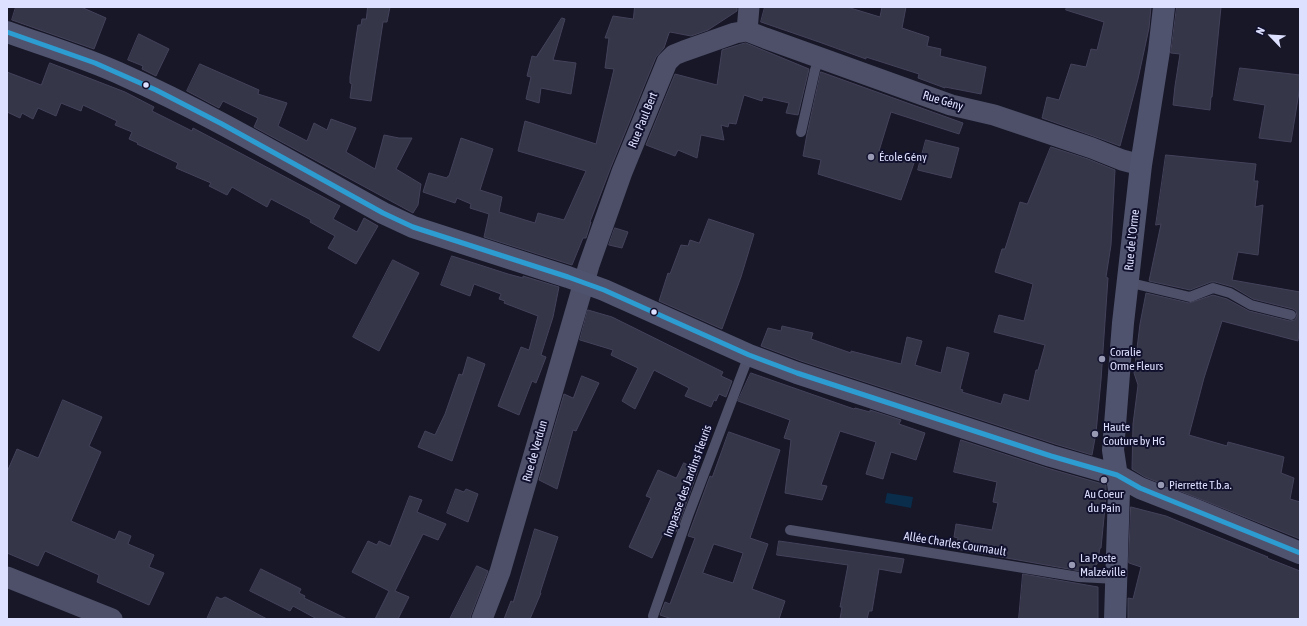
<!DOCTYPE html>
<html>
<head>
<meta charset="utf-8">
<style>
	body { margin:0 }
	#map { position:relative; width:1307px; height:626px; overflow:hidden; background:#171728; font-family:"Asap Condensed",sans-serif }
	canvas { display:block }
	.frame { position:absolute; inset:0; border:8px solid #dee0ff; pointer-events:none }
	.north { position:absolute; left:1251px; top:16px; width:40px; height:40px; -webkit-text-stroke:3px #11112e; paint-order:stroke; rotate:295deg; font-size:11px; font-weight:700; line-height:16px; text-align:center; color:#dee0ff }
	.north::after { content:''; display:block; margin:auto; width:14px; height:18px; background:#dee0ff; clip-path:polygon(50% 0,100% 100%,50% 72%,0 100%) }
</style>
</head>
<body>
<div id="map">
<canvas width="1307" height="626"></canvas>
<div class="frame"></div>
<div class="north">N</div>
</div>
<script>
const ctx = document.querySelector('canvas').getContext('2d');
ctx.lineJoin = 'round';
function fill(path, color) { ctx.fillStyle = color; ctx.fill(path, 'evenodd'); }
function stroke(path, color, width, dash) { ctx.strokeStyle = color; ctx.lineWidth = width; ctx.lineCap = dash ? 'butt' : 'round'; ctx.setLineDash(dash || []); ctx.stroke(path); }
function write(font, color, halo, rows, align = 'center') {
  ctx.font = font + ' "Asap Condensed",sans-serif'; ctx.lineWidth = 4; ctx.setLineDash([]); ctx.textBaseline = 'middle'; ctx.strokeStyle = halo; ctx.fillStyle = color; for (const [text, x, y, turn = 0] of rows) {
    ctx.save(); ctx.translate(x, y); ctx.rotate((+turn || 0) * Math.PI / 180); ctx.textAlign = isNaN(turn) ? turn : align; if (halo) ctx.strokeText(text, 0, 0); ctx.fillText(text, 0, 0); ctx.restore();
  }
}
fill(new Path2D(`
	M887 493 913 497 911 508 885 503Z`), '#0a2d4b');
const building = new Path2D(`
	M16 7H81L106 18 94 49 12 20Z
	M368 7H390L387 22H383L371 101 350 98 352 84 350 83V77L358 25H361L362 19H366Z
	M635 7H737V11L708 30 691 36 670 32 669 33 664 48 656 57 611 167 590 222H591L586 238H583L572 265 484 237 489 214 470 208 471 204 457 198 455 203 423 192 429 173 447 178 448 176H449L461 138 493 149 480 190 502 197 499 212 535 223 538 213 564 220 586 171 518 151 525 121 596 144 614 69 605 68 609 38H605L613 16 633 19Z
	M765 7H847L880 17 882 7H906L902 28 929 37 927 46 941 49 940 56 986 67 981 94 945 87V88L918 78 919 74 866 57V59L819 42 761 22Z
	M1067 7H1151L1149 28 1138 79 1120 146 1096 137 1042 118 1047 97 1059 100 1071 64 1086 67 1091 49 1097 50 1104 22 1066 10Z
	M1177 7H1221L1212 97H1211L1210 110 1173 105 1175 86 1180 54 1171 53Z
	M562 18 565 19 553 60 576 63 571 94 541 88 539 103 526 99 531 77 527 76 532 56 536 57Z
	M139 34 169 49 156 76 142 69 143 66 128 60Z
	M746 43 809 69 798 115 786 113 789 103 763 97 762 101 744 95 736 124 729 123 728 127 721 125 724 140 701 135 697 158 678 150 675 156 646 145 675 74 717 85 722 50 738 45Z
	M50 63 125 92 154 107 152 111 192 131 193 128 340 206 333 219 357 232 364 218 378 226 356 264 328 248 335 236 310 222 311 220 271 199 267 207 232 187 227 195 209 186 211 183 176 168 178 163 137 144 138 143 129 139 132 132 115 125 117 121 83 105 81 111 61 103 56 116 38 108 33 119 22 113 20 118 7 112V72L41 85Z
	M200 64 259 90 258 94 287 103 278 126 307 141 314 123 327 130 331 119 356 128 346 152 375 169 384 135 399 138H412L396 169 421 184 418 205 413 213 254 127 258 118 223 101 219 108 187 91Z
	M1240 68 1300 75V86L1291 142 1259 138 1265 105 1234 100Z
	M821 72 963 123 959 134 891 112 879 151 914 163 901 200 818 174 821 160 803 156 807 134Z
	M926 140 959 148 951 178 918 170Z
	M1051 147 1088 159 1115 170 1111 245 1106 277 1108 278 1101 380 1096 433 1092 455 1055 444 801 361 761 346 768 328 781 331 782 326 813 333 811 339 851 353V351L901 364 907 337 922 341 915 365 941 373 947 347 969 353 960 389 963 390 962 392 1001 404 1004 394 1029 401 1036 370H1038L1045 345 994 332 999 315 1024 321 1033 284 995 272 1002 249H1005L1020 202 1027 204Z
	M1166 155 1256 164 1254 181H1258L1255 207 1263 205 1258 255 1238 252 1232 280 1300 292V325L1298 341 1222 321 1204 378 1189 435 1227 446 1228 442 1284 457 1281 473 1294 478 1290 499 1300 502V539L1145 477 1132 469 1133 424 1138 385 1134 373 1140 324 1146 293 1189 303 1213 295 1227 299 1249 311 1290 321 1295 320 1297 316 1296 311 1293 309 1253 299 1233 287 1215 282H1211L1190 290 1149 281 1161 224 1156 225Z
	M709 219 754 234 741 277 722 329 659 301 668 273 670 274 681 245 688 246 690 240 699 243Z
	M615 228 628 232 622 248 609 245Z
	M452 256 508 274 523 278V276L559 287 553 317 541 355 546 357 536 383 532 381 519 415 498 406 521 347 529 350 538 316 504 303 505 301 499 299 501 294 474 284 470 296 441 285Z
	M393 260 419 273 379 351 353 337Z
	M588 310 612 317 723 372 721 376 732 381 726 397 719 394 716 401 714 400 711 407 685 396 689 388 654 370 635 409 622 401 638 368 611 355 613 350 580 340Z
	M468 357 485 364 452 461 418 447 425 431 435 435 445 414 459 374 462 375Z
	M751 373 854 409 855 408 870 412V410L901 420 899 424 925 433 916 460 891 452 883 479 866 474 876 442 840 431 821 485 827 486 822 500 785 493 791 440 784 438 790 420 738 401Z
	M582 376 599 383 576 431 573 430 557 489 539 480 564 394 573 398Z
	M63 400 102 417 89 446 101 452 71 521 115 540 119 531 131 536 128 544 154 555 149 567 164 573 149 605 97 582 99 575 45 551 38 566 7 553V472L17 449 38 458Z
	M729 432 780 450 750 538 768 544 752 589 785 601 779 619H672L660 615 665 602 670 604 695 538 688 536 710 476 712 477ZM714 544 743 553 733 583 703 573Z
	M961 440 1047 468 1106 485V497L1101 548H1100L1097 564 1089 571H1080L956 549 958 538 954 537 956 524 992 530 998 503 993 502 997 482 954 472Z
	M684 463 698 470 676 532 668 530 667 533 664 532 652 558 629 547 651 498 646 496 658 470 676 478Z
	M456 489 464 492 466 489 478 494 468 522 447 513Z
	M410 496 422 500 417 512 446 524 438 540 423 534 395 591 409 597 398 619H375L389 591 352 572 368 541 377 545 379 541 390 546Z
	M1131 507 1166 516 1178 521 1268 557 1267 558 1300 571V619H1128V598L1133 599 1141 567 1129 563Z
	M535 529 558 537 540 593H541L530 619H504L511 601 513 602Z
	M779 541 904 559 901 573 879 569 872 611H869L867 619H840L842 607H840L848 565 777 555Z
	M477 566 488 571 471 615 470 619H450Z
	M261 569 301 589 299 593 305 596 304 598 347 619H317L293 606 290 611 250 591Z
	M1023 574 1098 587V619H1019Z
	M217 597 221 599 225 597 267 619H207Z`);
fill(building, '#363649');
stroke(building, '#43425a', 1);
stroke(new Path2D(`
	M801 132 815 70 819 58
	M1127 282 1190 297 1213 288 1230 293 1251 305 1291 315
	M790 530 1079 577 1116 579
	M653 616 688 516 749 355`), '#4d5068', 10);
stroke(new Path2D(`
	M747 31 765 38 951 105 994 115 1092 148 1122 160 1141 165
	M747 31 749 7
	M7 577 112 619
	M482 619 500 572 589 265 622 172 667 62 674 55 684 51 735 33 747 31`), '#4d5068', 21);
stroke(new Path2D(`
	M7 32C46 46 86 58 123 75 213 115 297 166 383 213L413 227 568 277 604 290 749 355 797 373 1051 456 1117 475 1140 488 1196 510 1300 553
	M1115 619 1119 490 1113 450 1123 323 1141 165 1159 51 1164 7`), '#50536e', 22);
stroke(new Path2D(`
	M7 32 95 63 156 90 222 124 383 213 413 227 568 277 604 290 749 355 797 373 1051 456 1117 475 1140 488 1300 553`), '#2c9cd1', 5);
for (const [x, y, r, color] of [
	[146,85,3.5,"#dee0ff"],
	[871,157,4,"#989ab4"],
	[654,312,3.5,"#dee0ff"],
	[1102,359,4,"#989ab4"],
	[1095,434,4,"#989ab4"],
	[1104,480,4,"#989ab4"],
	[1161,485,4,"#989ab4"],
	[1072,565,4,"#989ab4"]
]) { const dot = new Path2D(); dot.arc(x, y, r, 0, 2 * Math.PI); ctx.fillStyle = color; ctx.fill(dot); stroke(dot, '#11112e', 1.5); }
write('12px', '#dee0ff', '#11112e', [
	["Rue Gény",943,101,17],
	["Rue Paul Bert",643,120,-68],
	["Rue de l'Orme",1132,240,-84],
	["Rue de Verdun",535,451,-74],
	["Impasse des Jardins Fleuris",688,481,-70],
	["Allée Charles Cournault",955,544,9]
]);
write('12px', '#dee0ff', '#11112e', [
	["École Gény",879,157],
	["Coralie",1110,352],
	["Orme Fleurs",1110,366],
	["Haute",1103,427],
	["Couture by HG",1103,441],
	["Pierrette T.b.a.",1169,485],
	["Au Coeur",1104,494,"center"],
	["du Pain",1104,508,"center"],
	["La Poste",1080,558],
	["Malzéville",1080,572]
], 'left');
</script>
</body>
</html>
